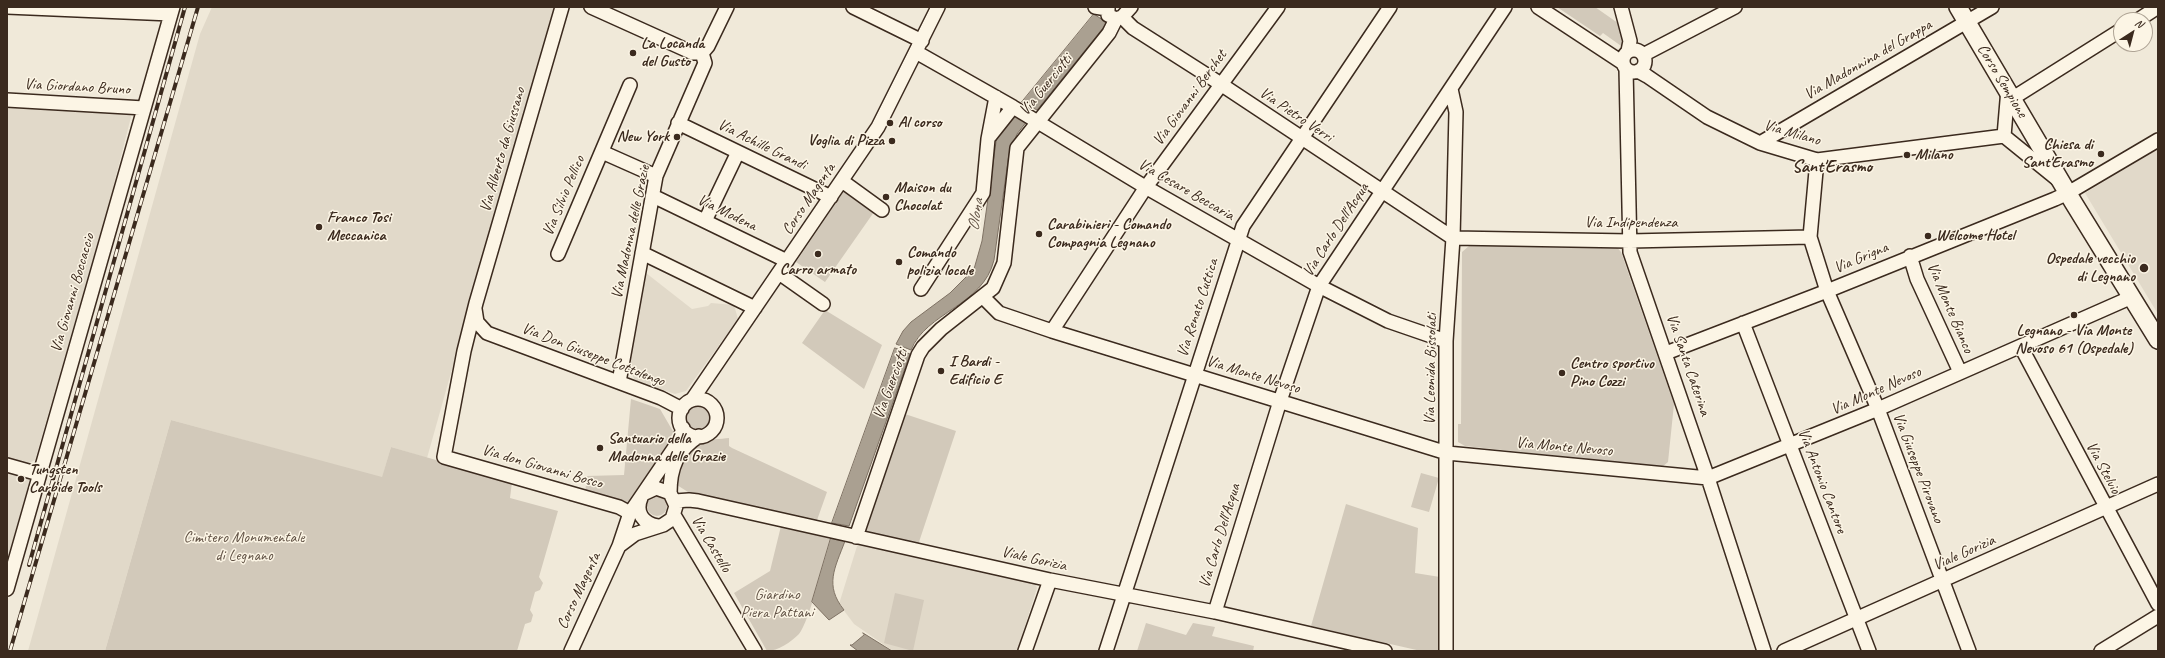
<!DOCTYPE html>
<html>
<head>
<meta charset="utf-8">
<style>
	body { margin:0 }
	#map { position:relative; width:2165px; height:658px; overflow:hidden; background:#f0e9d9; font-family:Caveat,sans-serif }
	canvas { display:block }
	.frame { position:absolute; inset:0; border:8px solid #3b2a1e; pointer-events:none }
	.north { position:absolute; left:2113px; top:12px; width:40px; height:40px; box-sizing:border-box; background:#fcf5e5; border:1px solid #afa495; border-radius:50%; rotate:36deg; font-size:11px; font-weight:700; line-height:16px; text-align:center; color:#3b2a1e }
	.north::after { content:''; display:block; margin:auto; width:14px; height:18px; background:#3b2a1e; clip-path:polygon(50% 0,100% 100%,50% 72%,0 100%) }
</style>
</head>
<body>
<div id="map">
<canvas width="2165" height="658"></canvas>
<div class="frame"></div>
<div class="north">N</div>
</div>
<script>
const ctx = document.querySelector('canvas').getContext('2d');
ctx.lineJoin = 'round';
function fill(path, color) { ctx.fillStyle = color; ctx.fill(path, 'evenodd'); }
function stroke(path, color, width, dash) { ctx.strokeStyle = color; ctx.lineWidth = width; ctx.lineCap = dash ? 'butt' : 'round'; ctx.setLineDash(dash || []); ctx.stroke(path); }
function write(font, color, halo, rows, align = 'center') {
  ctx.font = font + ' Caveat,sans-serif'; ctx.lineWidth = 3; ctx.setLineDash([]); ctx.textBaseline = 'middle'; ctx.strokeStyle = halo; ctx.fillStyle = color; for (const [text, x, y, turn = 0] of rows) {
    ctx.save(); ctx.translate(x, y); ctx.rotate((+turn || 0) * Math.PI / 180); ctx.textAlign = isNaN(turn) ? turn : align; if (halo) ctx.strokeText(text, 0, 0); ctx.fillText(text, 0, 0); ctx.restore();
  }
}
fill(new Path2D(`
	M212 7H554L427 458 391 447 382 478 171 420 105 651H28L200 34Z
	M7 103 128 110 131 117 105 219 35 460 27 464 7 458Z
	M2158 149V314L2085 193Z
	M646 273 692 309 708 306 711 303 734 305 738 319 686 391 675 394 635 380 627 366Z
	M7 471 31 477 7 561Z
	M858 543 1035 583 1037 588 1017 651H893L854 624 839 604Z`), '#e1d9c9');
fill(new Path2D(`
	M1557 7H1595L1625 28 1624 48 1603 33 1600 36Z
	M844 191 874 212 825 282 796 262Z
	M1604 245H1615L1621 252 1674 404 1668 462 1662 467 1465 446 1458 442V424H1461L1462 252 1469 246 1604 248Z
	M825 310 882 345 864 389 802 343Z
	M631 399 660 409 674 433 630 504 585 493 587 476 624 475Z
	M684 417a14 14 0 1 1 28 0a14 14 0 1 1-28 0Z
	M905 414 956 431 917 548 866 531Z
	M171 420 382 477 391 447 512 482 510 498 558 511 539 577 543 583 540 590 535 592 530 610 533 615 531 622 525 624 517 651H105Z
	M729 438V446L732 448 827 492 816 523 699 495 688 492 677 485C674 469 687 449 701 442 709 439 721 439 729 438Z
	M1421 473 1439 478 1429 512 1411 507Z
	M647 506a10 10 0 1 1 20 0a10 10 0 1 1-20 0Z
	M1346 504 1418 528 1415 573 1440 577 1439 651H1421L1311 626Z
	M781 526 831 539C825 558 809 622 799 634 791 642 778 651 767 651L734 593 770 571Z
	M895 593 924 600 913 651 884 643Z
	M1146 623 1186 635 1193 623 1215 627 1212 636 1254 646 1253 651H1137Z`), '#d2c9ba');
const water = new Path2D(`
	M1094 14 1107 23 1037 110 1022 102Z
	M1013 114 1027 121 1017 134 1009 154 994 260C983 306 926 312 911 350L896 344 903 331 911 322 950 293 974 269 982 241 997 135Z
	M895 348 910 354 849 526 832 523Z
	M831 538 845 541C835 568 824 585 844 610L829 620 812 602Z
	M863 633 892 651H858L850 645H852L864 635Z`);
fill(water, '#aaa091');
stroke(water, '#7e7163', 1);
const minor = new Path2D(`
	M7 7 171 14
	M562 7 476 303 464 351 444 457 619 507 630 513
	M591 7 693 53H702
	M853 7 922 41
	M1095 7 1107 9
	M1108 7V15L1116 19 1122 17 1131 7
	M1538 7 1623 63
	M1621 7 1630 41 1628 51
	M1122 17 1133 28 1213 79 1453 238 1630 241 1810 237
	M2138 20 2158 7
	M1623 61a11 11 0 1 1 22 0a11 11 0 1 1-22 0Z
	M916 52 1013 107 1142 185 1319 286 1388 321 1446 341
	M702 53 708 46 727 7
	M1643 55 1735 7
	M1626 69 1630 252 1708 478 1764 651
	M1638 71 1647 76 1707 117 1760 143 1817 160 2004 136 2057 179
	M2013 98 2121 30
	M7 100 144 108
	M678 123 831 197
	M990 136 1013 107
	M2004 136 2008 89
	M1760 143 1992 7
	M602 152 656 176
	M1817 160 1810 237 1827 291 1878 409 1969 651
	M842 181 882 210
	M653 196 787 261
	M705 221 738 152
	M642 253 755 308
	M558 254 630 85
	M1910 256 1917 279 1960 372
	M779 273 823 304
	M921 289 983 193 988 139 996 97
	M983 297 999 313 1052 331 1447 453 1708 478 1878 409 2132 297
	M475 309 477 322 487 333 661 398 682 409
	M1743 323 1869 651
	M1052 331 1146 187 1278 7
	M2021 347 2158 604
	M1666 353 1827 291 2055 199 2068 193 2158 140
	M619 382 656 176 705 63 702 53
	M679 418a19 19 0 1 1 38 0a19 19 0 1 1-38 0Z
	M692 400 878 127 938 7
	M7 465 39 474
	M670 493C670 468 677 450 699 436
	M641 498C635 512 643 524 658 526
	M675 501 689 500 698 501 1050 580 1215 612 1385 651
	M674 515 755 651
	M856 537 918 355 923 347 941 329 993 288 1004 263 1017 148 1109 33 1116 19
	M619 546 635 534 663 525 672 519 676 506 670 493 656 488 643 494
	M7 589 173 7
	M1215 612 1280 401 1319 286 1505 7
	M571 651 619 546 630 513 679 441 683 428
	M1025 651 1050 580
	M1106 651 1243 226 1390 7
	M1446 651V341L1453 238 1456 112 1451 89
	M1784 651 2158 484
	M2101 651 2158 616`);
const major = new Path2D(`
	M1958 7 2073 202 2158 340`);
stroke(minor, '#3b2a1e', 16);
stroke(major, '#3b2a1e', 20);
stroke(minor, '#fcf5e5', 13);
stroke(major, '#fcf5e5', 17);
const rail = new Path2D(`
	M29 565 185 7
	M10 651 198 7`);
stroke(rail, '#3b2a1e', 4);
stroke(rail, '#fcf5e5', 2.5, [8]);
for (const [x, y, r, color] of [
	[633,53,4,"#3b2a1e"],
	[890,123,4,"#3b2a1e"],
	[677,137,4,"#3b2a1e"],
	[892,141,4,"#3b2a1e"],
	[2101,154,4,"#3b2a1e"],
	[1907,155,4,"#3b2a1e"],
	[886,197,4,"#3b2a1e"],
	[319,227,4,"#3b2a1e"],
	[1039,234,4,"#3b2a1e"],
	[1928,236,4,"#3b2a1e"],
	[818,254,4,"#3b2a1e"],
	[899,262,4,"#3b2a1e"],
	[2144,268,5,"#3b2a1e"],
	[2074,315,4,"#3b2a1e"],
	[941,371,4,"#3b2a1e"],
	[1562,373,4,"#3b2a1e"],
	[600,448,4,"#3b2a1e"],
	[21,479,4,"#3b2a1e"]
]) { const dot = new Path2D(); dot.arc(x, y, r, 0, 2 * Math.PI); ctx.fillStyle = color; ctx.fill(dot); stroke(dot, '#fcf5e5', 1.5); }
write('bold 16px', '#3b2a1e', '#fcf5e5', [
	["La Locanda",641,44],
	["del Gusto",641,62],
	["Al corso",898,123],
	["New York",669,137,"right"],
	["Voglia di Pizza",884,141,"right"],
	["Chiesa di",2093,145,"right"],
	["Sant'Erasmo",2093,163,"right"],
	["Milano",1915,155],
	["Maison du",894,188],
	["Chocolat",894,206],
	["Franco Tosi",327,218],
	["Meccanica",327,236],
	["Carabinieri - Comando",1047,225],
	["Compagnia Legnano",1047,243],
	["Welcome Hotel",1936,236],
	["Comando",907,253],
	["polizia locale",907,271],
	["Ospedale vecchio",2135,259,"right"],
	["di Legnano",2135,277,"right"],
	["Carro armato",818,270,"center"],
	["Legnano - Via Monte",2074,331,"center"],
	["Nevoso 61 (Ospedale)",2074,349,"center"],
	["I Bardi -",949,362],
	["Edificio E",949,380],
	["Centro sportivo",1570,364],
	["Pino Cozzi",1570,382],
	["Santuario della",608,439],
	["Madonna delle Grazie",608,457],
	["Tungsten",29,470],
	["Carbide Tools",29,488]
], 'left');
write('16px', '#3b2a1e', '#fcf5e5', [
	["Via Madonnina del Grappa",1868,60,-30],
	["Corso Sempione",2002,81,59],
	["Via Guerciotti",1046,85,-51],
	["Via Giordano Bruno",77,87,3],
	["Via Giovanni Berchet",1190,98,-54],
	["Via Pietro Verri",1296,115,34],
	["Via Milano",1792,133,16],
	["Via Achille Grandi",762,145,26],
	["Via Alberto da Giussano",503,150,-74],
	["Via Cesare Beccaria",1186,190,30],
	["Via Silvio Pellico",564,196,-67],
	["Corso Magenta",809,199,-56],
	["Via Modena",727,213,26],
	["Via Indipendenza",1631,223],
	["Via Carlo Dell'Acqua",1336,230,-57],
	["Via Madonna delle Grazie",631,232,-78],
	["Via Grigna",1861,258,-23],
	["Via Giovanni Boccaccio",73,293,-74],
	["Via Renato Cuttica",1198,308,-72],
	["Via Monte Bianco",1950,308,67],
	["Via Don Giuseppe Cottolengo",593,355,21],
	["Via Santa Caterina",1688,365,71],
	["Via Leonida Bissolati",1431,369,-89],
	["Via Monte Nevoso",1253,375,17],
	["Via Guerciotti",891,384,-70],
	["Via Monte Nevoso",1876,391,-24],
	["Via Monte Nevoso",1564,447,5],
	["Via don Giovanni Bosco",542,467,16],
	["Via Giuseppe Pirovano",1918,468,69],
	["Via Stelvio",2103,468,62],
	["Via Antonio Cantore",1822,481,69],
	["Via Carlo Dell'Acqua",1220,536,-73],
	["Via Castello",711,544,59],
	["Viale Gorizia",1964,553,-24],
	["Viale Gorizia",1034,559,13],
	["Corso Magenta",579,591,-65]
]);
write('16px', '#615245', '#fcf5e5', [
	["Cimitero Monumentale",244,538],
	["di Legnano",244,556],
	["Giardino",777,595],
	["Piera Pattani",777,613]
]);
write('italic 17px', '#625346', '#fcf5e5', [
	["Olona",976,215,-81]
]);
write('bold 18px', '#3b2a1e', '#fcf5e5', [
	["Sant'Erasmo",1832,167]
]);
</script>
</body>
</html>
